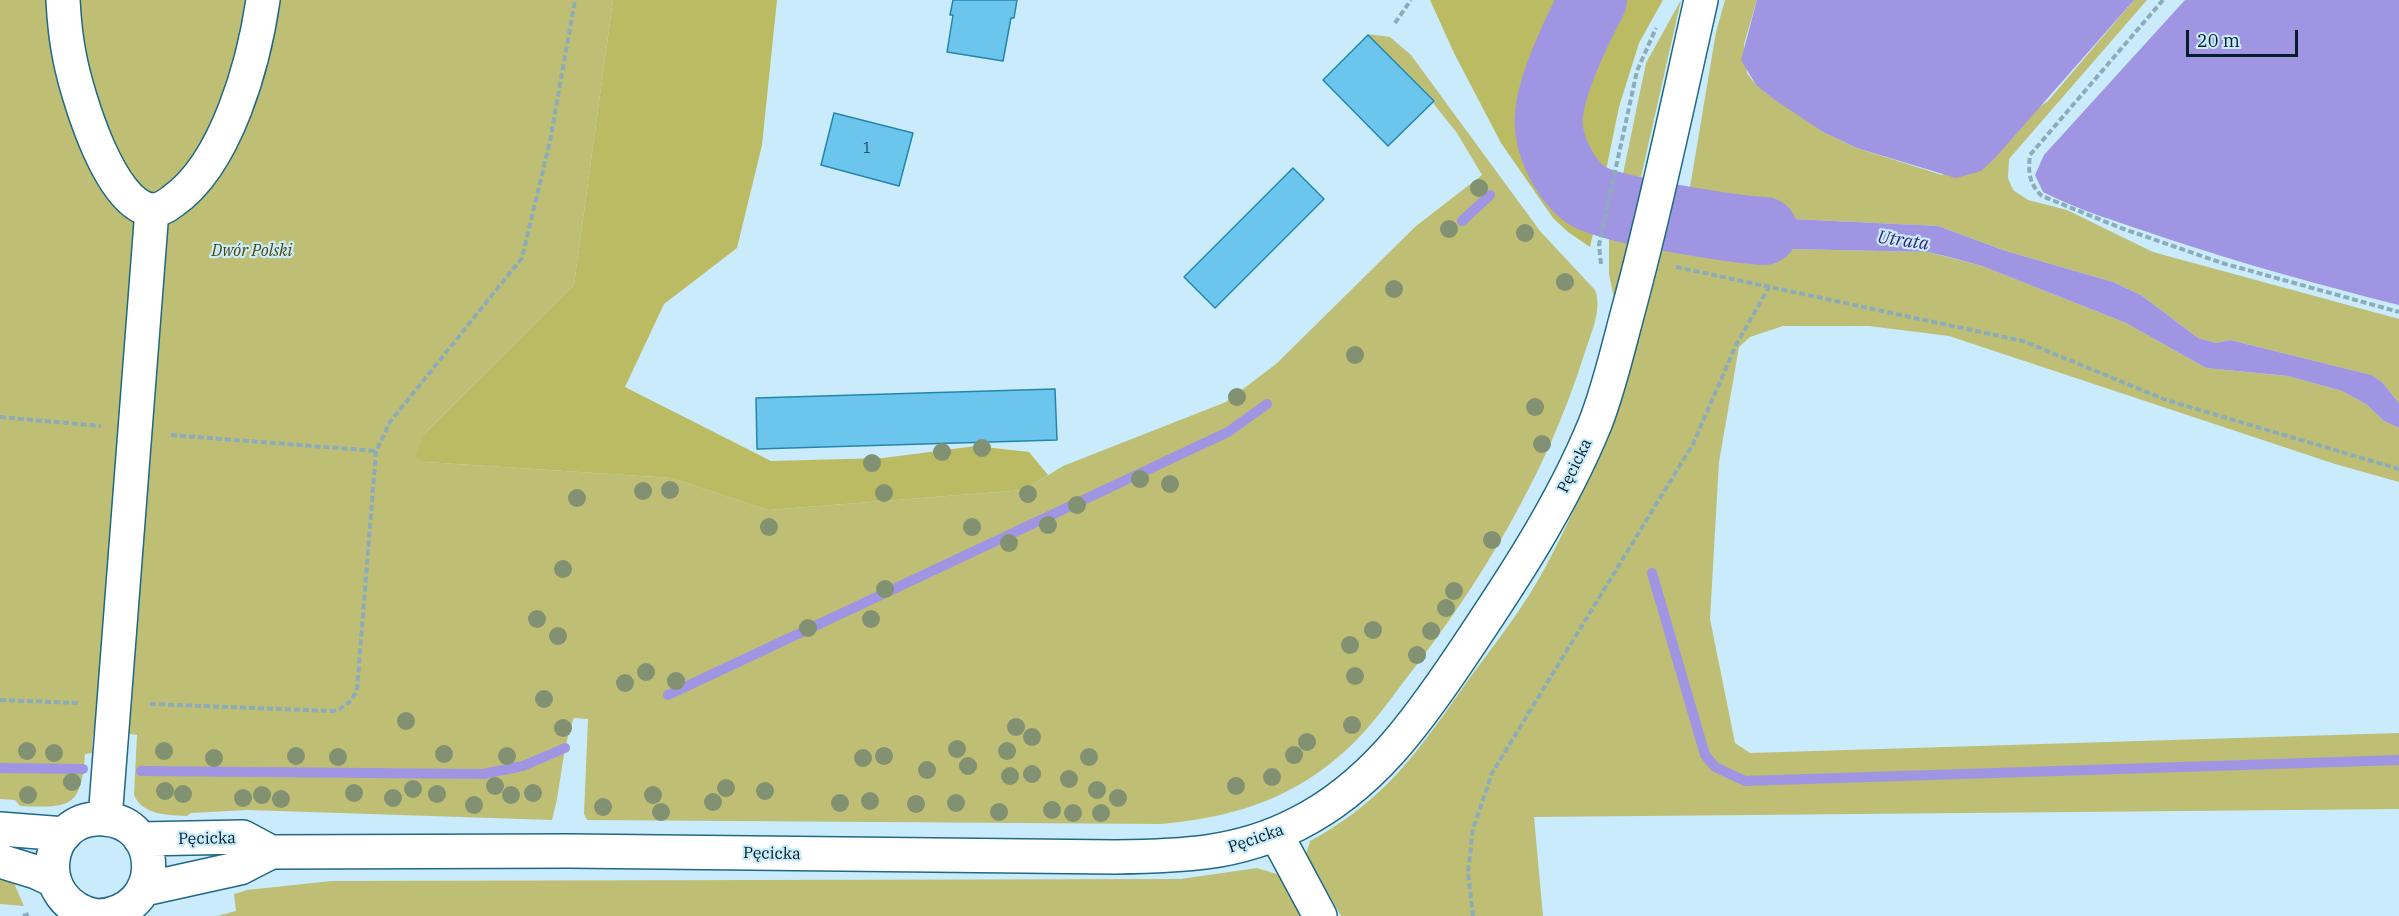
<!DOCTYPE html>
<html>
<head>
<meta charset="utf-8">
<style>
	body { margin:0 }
	#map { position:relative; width:2399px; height:916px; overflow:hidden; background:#caebfb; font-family:"IBM Plex Serif",serif }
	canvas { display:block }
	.scale { position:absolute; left:2186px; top:30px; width:112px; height:27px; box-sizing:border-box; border:3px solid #021f2a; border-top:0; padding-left:8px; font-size:18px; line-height:21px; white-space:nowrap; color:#021f2a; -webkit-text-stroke:4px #caebfb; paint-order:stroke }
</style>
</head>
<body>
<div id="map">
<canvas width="2399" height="916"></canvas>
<div class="scale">20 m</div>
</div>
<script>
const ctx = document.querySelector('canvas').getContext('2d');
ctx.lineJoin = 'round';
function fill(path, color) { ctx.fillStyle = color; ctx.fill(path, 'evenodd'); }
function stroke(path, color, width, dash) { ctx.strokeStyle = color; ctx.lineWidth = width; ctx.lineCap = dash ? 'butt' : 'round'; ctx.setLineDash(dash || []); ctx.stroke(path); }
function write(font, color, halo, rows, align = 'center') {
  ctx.font = font + ' "IBM Plex Serif",serif'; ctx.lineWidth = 4.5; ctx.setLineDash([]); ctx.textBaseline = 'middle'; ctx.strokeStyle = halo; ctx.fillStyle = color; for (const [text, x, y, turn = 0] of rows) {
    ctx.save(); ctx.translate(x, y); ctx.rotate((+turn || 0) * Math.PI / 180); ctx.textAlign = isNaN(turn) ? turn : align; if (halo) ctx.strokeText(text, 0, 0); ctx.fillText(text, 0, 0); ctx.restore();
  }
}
fill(new Path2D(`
	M0 0H613L574 285 425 433 426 462 672 478 768 510 1024 490 1063 466 1226 402 1276 364 1416 226 1482 175 1457 133 1433 103 1435 101 1367 34 1390 37 1411 55 1540 231 1595 290C1603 309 1590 336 1584 355 1547 473 1481 583 1405 680 1384 708 1364 736 1337 758 1285 802 1227 818 1161 824L587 820 584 814 588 719 574 718C561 750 562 786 552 820L248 810 191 813 187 816C168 815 142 815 134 795L137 735 131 734 93 733 92 753 85 754C81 808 71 808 20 806L15 800 0 799Z
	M1681 0 1641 177 1623 174 1646 63Z
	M1725 0H1757L1744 44 1747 73 1756 85 1823 132 1857 148 1942 175 2048 101 2134 0H2147L2009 159 2008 178 2013 190 2028 200 2067 210 2153 252 2399 319V403L2382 382 2370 375 2230 340 2216 343 2198 338 2141 295 2113 282 2006 251 1938 226 1751 217 1687 205 1716 32Z
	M1667 230 1711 240 1790 249 1928 252 1982 266 2126 323 2206 368 2288 376 2342 391 2366 404 2384 421 2399 428V482L2335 464 1949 336 1869 326H1783L1750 337 1739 347 1719 462 1710 619 1735 743 1750 753 2399 733V809L1534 817 1543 916H1341L1306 854 1310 841C1384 801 1417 753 1464 686 1492 647 1524 608 1546 566 1603 460 1638 346 1667 230Z
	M1609 238 1628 241 1614 299 1609 274Z
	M1257 868 1280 875 1301 916H217L236 911 234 894 247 890 331 881 1181 879Z
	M0 879 14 883 24 906 0 904Z`), '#bebf75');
fill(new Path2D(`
	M613 0H777L762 145 737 248 664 304 625 387 771 461 883 458 976 446 1029 452 1048 475 1024 490 768 510 672 478 426 462 415 457 425 433 574 285Z
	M1430 0H1576L1561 34 1550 170C1554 193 1573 213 1597 216L1590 247 1568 232 1553 218 1501 143 1454 53Z
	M1613 0H1663L1639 43 1619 107 1603 185C1590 185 1581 177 1574 166 1544 114 1581 44 1613 0Z`), '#bbbb64');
fill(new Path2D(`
	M1576 0H1613C1581 44 1544 113 1574 166 1581 177 1590 185 1603 185L1597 216 1585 214 1553 187 1550 170 1526 110 1541 70Z
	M1757 0H2134L1995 158 1981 171 1956 178 1857 148 1823 132 1775 100 1756 85 1741 60Z
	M2185 0H2399V305C2319 285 2240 263 2162 237 2122 223 2080 211 2043 192L2035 175 2044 155Z
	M1674 202 1751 217 1938 226 2006 251 2113 282 2141 295 2198 338 2216 343 2230 340 2371 375 2382 382 2399 403V428L2384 421 2366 404 2342 391 2288 376 2206 368 2126 323 1982 266 1949 257 1928 252 1790 249 1711 240 1667 230Z`), '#9f95e2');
stroke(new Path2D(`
	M1533 158 1552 143
	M1462 221 1490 195
	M1652 573 1705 755 1715 767 1745 781 2399 760
	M668 695 1228 432 1267 404
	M0 768 83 769
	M141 771 483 774 523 766 565 748`), '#9f95e2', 10);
stroke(new Path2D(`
	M1593 0C1578 28 1551 84 1549 115 1546 142 1564 179 1586 195 1606 210 1734 229 1764 231`), '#9f95e2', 68);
const building = new Path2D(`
	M953 0H1017L1014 18H1011L1003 61 947 52 953 15H950Z
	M1368 35 1434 101 1388 146 1323 80Z
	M834 113 913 133 899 186 821 165Z
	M1293 168 1324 199 1215 308 1184 277Z
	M1055 389 1057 440 757 449 756 398Z`);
fill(building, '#6bc5ed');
stroke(building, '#2486ab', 1.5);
const minor = new Path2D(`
	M63 0C64 20 66 40 70 59 77 94 110 208 153 210 160 210 168 205 173 201 227 163 254 62 263 0
	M105 819 152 210
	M0 829 65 834
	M1276 834 1320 916
	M140 839 243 837 271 852 569 851 1115 857C1180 856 1237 855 1297 824 1371 787 1417 722 1462 655 1511 582 1561 507 1595 424 1610 386 1619 344 1630 304 1657 204 1678 102 1701 0
	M0 861 36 872 53 880
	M145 889 240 868 271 852
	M96 916C32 903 42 815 104 819 163 822 166 912 98 916`);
stroke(minor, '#206884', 36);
stroke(new Path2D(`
	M2163 0 2030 155C2028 172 2029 184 2042 196L2121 228 2222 263 2399 312
	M1395 23 1411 0
	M1601 264 1599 245 1637 71 1656 28
	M1676 267 2023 341 2166 400 2399 469
	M0 417 101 426
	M171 435 376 451
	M0 700 79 703
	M150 704 333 711C345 708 352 701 357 690L376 451 390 422 522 258 550 141 575 0
	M23 916 31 913
	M1473 916 1468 872 1473 829 1492 773 1693 444 1736 345 1769 287`), '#8cacba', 4, [6, 3]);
stroke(minor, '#fff', 33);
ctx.fillStyle = '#829171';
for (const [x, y] of [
	[1479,188],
	[1449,229],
	[1525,233],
	[1565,282],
	[1394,289],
	[1355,355],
	[1237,397],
	[1535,407],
	[1542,444],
	[982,448],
	[942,452],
	[872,463],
	[1140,479],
	[1170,484],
	[670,490],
	[643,491],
	[884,493],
	[1028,494],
	[577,498],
	[1077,505],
	[1048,525],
	[769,527],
	[972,527],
	[1492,540],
	[1009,543],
	[563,569],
	[885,589],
	[1454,591],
	[1446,608],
	[537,619],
	[871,619],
	[808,628],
	[1373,630],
	[1431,631],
	[558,636],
	[1350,645],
	[1417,655],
	[646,672],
	[1355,676],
	[676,681],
	[625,683],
	[544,699],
	[406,721],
	[1352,725],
	[1016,727],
	[563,728],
	[1032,737],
	[1307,742],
	[957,749],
	[27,751],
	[164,751],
	[1007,751],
	[54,753],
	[444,754],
	[1294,755],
	[296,756],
	[507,756],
	[884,756],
	[338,757],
	[1089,757],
	[214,758],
	[863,758],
	[968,766],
	[927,770],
	[1032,774],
	[1010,776],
	[1272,777],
	[1069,779],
	[72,782],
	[495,786],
	[1236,786],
	[726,788],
	[413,789],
	[1097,790],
	[165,791],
	[765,791],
	[354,793],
	[533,793],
	[183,794],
	[437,794],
	[28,795],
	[262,795],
	[511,795],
	[653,795],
	[243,798],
	[393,798],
	[1118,798],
	[281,799],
	[870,801],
	[713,802],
	[840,803],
	[956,803],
	[916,804],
	[474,805],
	[603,807],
	[1052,810],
	[661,812],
	[999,812],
	[1073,813],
	[1101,813]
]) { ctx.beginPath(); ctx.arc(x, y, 9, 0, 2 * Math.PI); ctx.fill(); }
write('14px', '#1c485b', null, [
	["1",867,149]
]);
write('italic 16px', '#474700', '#caebfb', [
	["Dwór Polski",252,251]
]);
write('16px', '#021f2a', '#caebfb', [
	["Pęcicka",1575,466,-64],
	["Pęcicka",207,839,-1],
	["Pęcicka",1256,839,-19],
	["Pęcicka",772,854,1]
]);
write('italic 18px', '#39227a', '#caebfb', [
	["Utrata",1903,241,8]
]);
</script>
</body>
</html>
